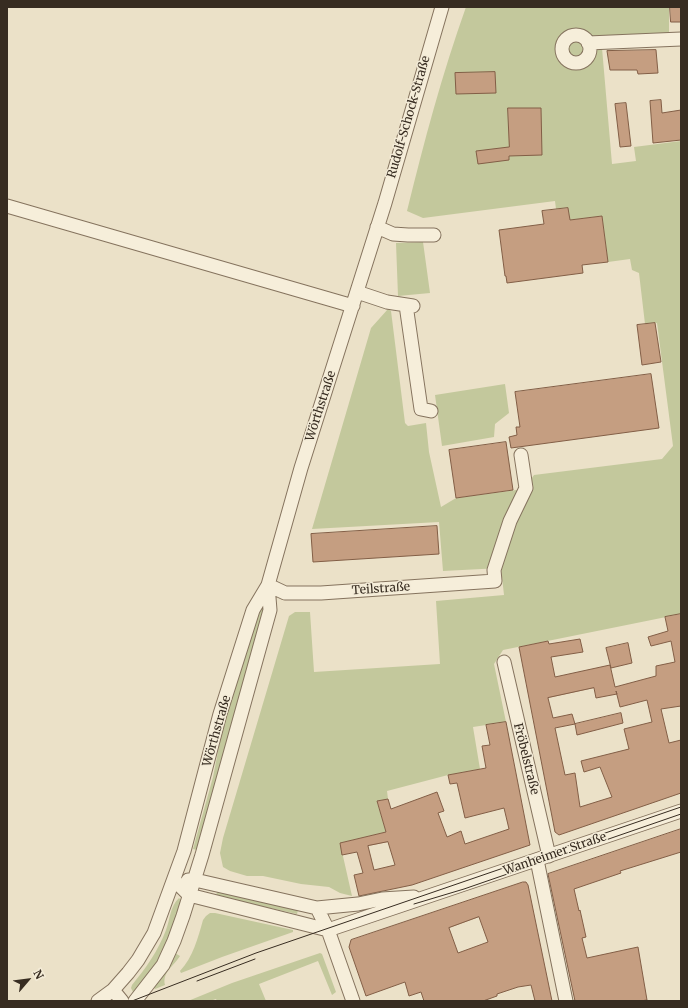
<!DOCTYPE html>
<html>
<head>
<meta charset="utf-8">
<style>
	body { margin:0 }
	#map { position:relative; width:688px; height:1008px; overflow:hidden; background:#ebe1c8; font-family:Merriweather,serif }
	canvas { display:block }
	.frame { position:absolute; inset:0; border:8px solid #372c21; pointer-events:none }
	.north { position:absolute; left:8px; top:960px; width:40px; height:40px; -webkit-text-stroke:3px #f3ebd7; paint-order:stroke; rotate:62deg; font-size:11px; font-weight:700; line-height:16px; text-align:center; color:#372c21 }
	.north::after { content:''; display:block; margin:auto; width:14px; height:18px; background:#372c21; clip-path:polygon(50% 0,100% 100%,50% 72%,0 100%) }
</style>
</head>
<body>
<div id="map">
<canvas width="688" height="1008"></canvas>
<div class="frame"></div>
<div class="north">N</div>
</div>
<script>
const ctx = document.querySelector('canvas').getContext('2d');
ctx.lineJoin = 'round';
function fill(path, color) { ctx.fillStyle = color; ctx.fill(path, 'evenodd'); }
function stroke(path, color, width, dash) { ctx.strokeStyle = color; ctx.lineWidth = width; ctx.lineCap = dash ? 'butt' : 'round'; ctx.setLineDash(dash || []); ctx.stroke(path); }
function write(font, color, halo, rows, align = 'center') {
  ctx.font = font + ' Merriweather,serif'; ctx.lineWidth = 3; ctx.setLineDash([]); ctx.textBaseline = 'middle'; ctx.strokeStyle = halo; ctx.fillStyle = color; for (const [text, x, y, turn = 0] of rows) {
    ctx.save(); ctx.translate(x, y); ctx.rotate((+turn || 0) * Math.PI / 180); ctx.textAlign = isNaN(turn) ? turn : align; if (halo) ctx.strokeText(text, 0, 0); ctx.fillText(text, 0, 0); ctx.restore();
  }
}
fill(new Path2D(`
	M466 7H669V35L602 48 612 164 636 161 634 147 681 141V614L503 650 494 664 506 722 473 727 480 769 448 775 387 791 388 799 377 802 386 832 340 843 352 896 340 893 329 887 301 884 263 876H247L230 871 223 867 220 853 223 838 289 616 295 612H310L314 672 440 664 436 601 504 595 501 568 443 571 439 522 312 529 371 328 388 309 391 311 405 423 408 426 426 423 429 452 441 507 456 498 524 489 534 475 662 459 673 446 657 323 645 324 639 273 632 270 630 259 608 262 602 216 570 220 568 208 556 209 555 201 423 218 407 211C424 142 442 74 466 7Z
	M423 242 430 293 398 296 396 243Z
	M505 384 509 413 495 424 494 437 442 446 435 395Z
	M263 606 265 607 197 850 193 849 213 777 224 721 252 626Z
	M217 892 298 910 297 914 216 896Z
	M179 898 182 901 162 954 152 971 136 992H133L131 988 132 985C146 968 158 951 166 930 170 920 170 906 179 898Z
	M210 913H215L293 930V932L222 957 181 973 180 971C193 957 198 938 203 920L206 916Z
	M175 953 180 956C174 966 162 972 165 985L155 989 154 988Z
	M320 953 322 954 336 992 332 995 318 961 259 984 266 1001H217L216 999 210 1001H188L232 983Z`), '#c3c89c');
const building = new Path2D(`
	M670 7H681V22H671Z
	M656 50 658 73 638 74 637 70H610L607 51Z
	M495 72 496 93 456 94 455 73Z
	M661 100 662 113 681 110V140L653 143 650 101Z
	M626 103 631 146 620 147 615 104Z
	M508 108H541L542 155 509 156V160L478 164 476 151 509 147Z
	M568 208 570 220 602 216 608 262 582 265 583 273 507 283 506 276H505L499 230 544 224 542 211Z
	M655 323 661 362 642 365 637 325Z
	M651 374 659 428 511 448 509 437 517 435 516 427H520L515 392Z
	M506 442 513 490 456 498 449 450Z
	M437 526 439 554 313 562 311 534Z
	M681 614V706L661 709 669 743 681 740V793L559 835 555 832 519 647 548 641 549 644 580 639 583 652 551 657 555 677 610 665 615 687 656 676V666L675 662 671 641 651 646 648 637 668 631 665 617ZM594 688 596 698 617 694 616 691 620 707 647 700 652 722 624 729 629 749 581 761 584 772 600 767 612 797 580 807 575 773 565 775 555 728 575 724 572 714 553 718 548 698Z
	M628 643 632 663 611 668 606 648Z
	M621 713 623 723 577 735 575 724Z
	M506 722 530 845 412 885 359 896 354 875 363 873 357 852 342 855 340 843 386 832 377 801 388 799 391 809 437 792 444 811 438 813 447 837 461 831 465 844 509 829 504 808 465 818 457 783 450 784 448 775 486 768 482 746 490 745 486 725ZM388 842 395 865 374 870 368 846Z
	M681 829V852L620 871 621 873 574 889 579 911 580 910 586 937 582 938 587 958 638 947 647 1000 640 1001H575L548 874Z
	M523 882H526L528 885 552 1001H535L531 985 518 987 497 994V996L483 1001H424L421 992 409 996 405 982 366 996 349 947 351 940ZM479 917 488 942 458 953 449 928Z`);
fill(building, '#c59e81');
stroke(building, '#825e46', 1);
const minor = new Path2D(`
	M562 49a14 14 0 1 1 28 0a14 14 0 1 1-28 0Z
	M588 43 681 39
	M7 206 353 306
	M377 227 393 234 408 235H434
	M357 292 387 302 413 306
	M406 305 421 409 431 411
	M268 585 285 593H321L495 581 494 570 510 521 526 488 521 455
	M504 662 549 856
	M537 860 566 1001
	M174 880 189 895 328 930 681 811
	M188 880H195L317 908 358 904 382 899 414 897
	M317 908 328 930 353 1001
	M113 990 122 1001
	M98 1001 113 990 128 973 138 960 154 933 184 851 220 714 253 610 268 585 301 468 385 203 442 7
	M135 1001 163 965 174 941 183 916 202 855 270 610 268 585`);
stroke(minor, '#85735e', 15);
stroke(minor, '#f6eeda', 13);
stroke(new Path2D(`
	M414 904 464 889 681 814
	M197 981 255 959
	M132 1001 256 953 681 807`), '#372c21', 1);
write('12px', '#372c21', '#f3ebd7', [
	["Rudolf-Schock-Straße",409,117,-74],
	["Wörthstraße",321,406,-72],
	["Teilstraße",381,589,-4],
	["Wörthstraße",217,731,-74],
	["Fröbelstraße",526,759,76],
	["Wanheimer Straße",555,854,-19]
]);
</script>
</body>
</html>
